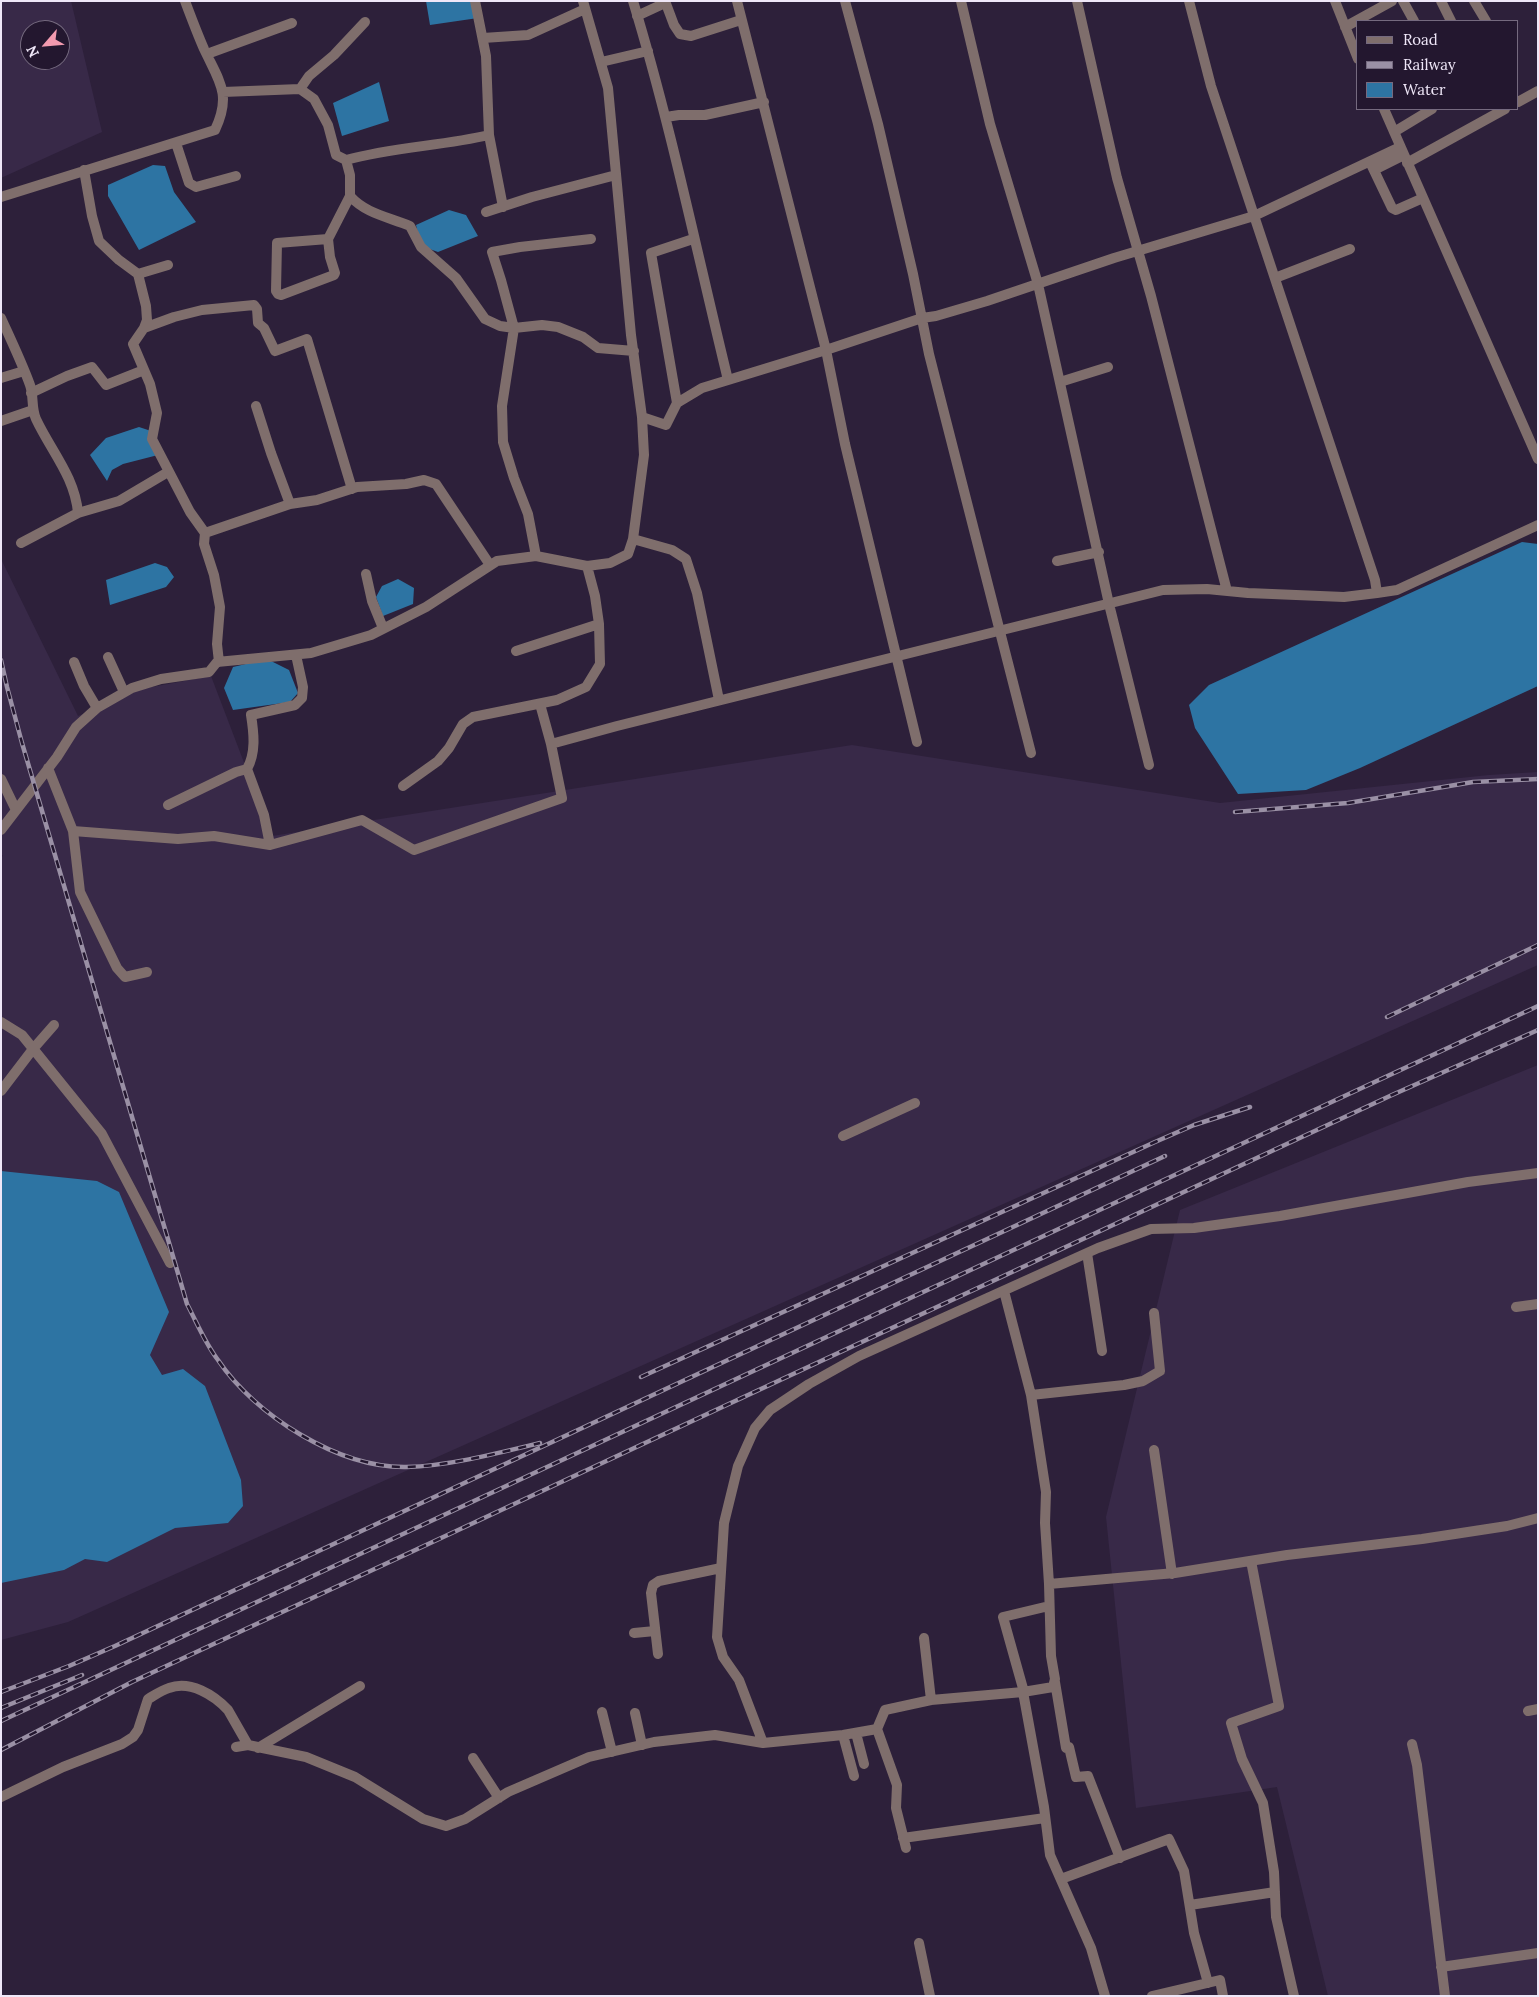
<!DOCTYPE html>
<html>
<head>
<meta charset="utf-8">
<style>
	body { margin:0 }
	#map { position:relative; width:1539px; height:1997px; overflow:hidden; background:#2d203a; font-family:Lora,serif }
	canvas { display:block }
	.frame { position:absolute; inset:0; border:2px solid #efe7f8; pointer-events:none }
	.legend { position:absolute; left:1356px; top:20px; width:162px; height:90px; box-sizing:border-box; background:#23172f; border:1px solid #756a7f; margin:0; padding:6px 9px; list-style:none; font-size:15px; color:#efe7f8 }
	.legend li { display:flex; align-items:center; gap:10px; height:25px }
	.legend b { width:25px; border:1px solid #756a7f }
	.north { position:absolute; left:20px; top:20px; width:50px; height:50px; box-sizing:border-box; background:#23172f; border:1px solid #756a7f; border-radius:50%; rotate:243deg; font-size:14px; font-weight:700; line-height:20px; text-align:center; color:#efe7f8 }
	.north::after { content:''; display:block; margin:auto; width:18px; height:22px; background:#f29aaf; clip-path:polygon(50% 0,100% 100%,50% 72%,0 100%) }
</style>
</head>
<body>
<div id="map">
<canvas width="1539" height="1997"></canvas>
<div class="frame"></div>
<ul class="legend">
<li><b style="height:6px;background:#7f6e6c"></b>Road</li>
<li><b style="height:6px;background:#9a90a5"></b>Railway</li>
<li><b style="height:14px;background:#2d74a3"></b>Water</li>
</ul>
<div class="north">N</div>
</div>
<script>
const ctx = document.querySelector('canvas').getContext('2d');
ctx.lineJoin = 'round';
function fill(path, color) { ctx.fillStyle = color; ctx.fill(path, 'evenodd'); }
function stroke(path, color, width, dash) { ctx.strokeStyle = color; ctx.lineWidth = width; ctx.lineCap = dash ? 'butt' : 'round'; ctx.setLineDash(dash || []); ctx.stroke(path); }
fill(new Path2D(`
	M1 1H71L102 132 1 178ZM30 30H60V60H30Z
	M1 559 78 716 141 689 211 676 272 836 852 745 1220 803 1489 775 1538 772V965L68 1622 1 1640V857L3 856 1 854Z
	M1538 1065V1996H1328L1277 1787 1136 1808 1106 1517 1180 1210Z`), '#382948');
fill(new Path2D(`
	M426 1H473L478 18 430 25Z
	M379 82 389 121 342 136 333 103Z
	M153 165 165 166 174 192 196 222 139 250 108 196V185Z
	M449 210 466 215 478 236 438 252 421 246 416 225Z
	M139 427 151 431 158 455 123 464 112 470 107 481 90 455 106 438Z
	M1522 542 1538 544V686L1360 768 1306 790 1238 794 1195 728 1189 705 1209 685Z
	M155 563 167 567 174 577 166 587 110 605 106 580Z
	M398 579 414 588 413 604 383 616 376 597 382 586Z
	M267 659 289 670 298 693 290 702 233 710 224 688 233 667Z
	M1 1171 97 1181 119 1192 169 1312 150 1355 162 1375 183 1369 205 1386 241 1480 243 1506 228 1523 175 1528 107 1562 85 1559 64 1570 1 1583Z`), '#2d74a3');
stroke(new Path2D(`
	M633 1C671 126 697 253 728 380
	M665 1 674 25 680 34 691 36 741 20
	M737 1 826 350 845 444 917 742
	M845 1 878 124 913 274 929 354 1031 753
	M961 1 990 124 1038 284 1109 604 1149 765
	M1077 1 1117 178 1151 296 1227 591
	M1189 1 1211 86 1375 580 1377 593 1397 590 1538 525
	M1335 1 1358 59
	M1403 1 1414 21
	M1441 1 1451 21
	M1474 1 1486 21
	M637 16 665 3
	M1345 27 1392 1
	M483 38 528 35 585 9
	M207 54 292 23
	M601 62 648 51
	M300 89 309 76 334 55 365 22
	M223 92 300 89 314 99 328 125 336 155 346 160 350 175V196L328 239 330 257 335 273 334 275 281 295 278 294 276 291 277 243 328 239
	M1518 102 1538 91
	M1384 109 1538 459
	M666 117 679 115H705L764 102
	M1394 132 1432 109
	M489 135 503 207
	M176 143 189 183 196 187 236 176
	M346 160C393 147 442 146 489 135L486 56 475 1
	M1370 162 1392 208 1396 210 1423 198
	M1407 163 1505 109
	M84 170 92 216 99 241 119 260 138 274 146 306 147 320 144 328 133 344 150 384 157 413 152 439 190 512 205 533 204 544 214 575 220 607 217 644 219 662
	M1374 170 1404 155
	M350 196C366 214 389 217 410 226L421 247 456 278 485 319 500 326 514 328 501 280 492 252 520 247 591 239
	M1 197 215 130C232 94 219 81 204 49 197 33 191 17 185 1
	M486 212 532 197 616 175
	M138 274 168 265
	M1275 278 1350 249
	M1 318C11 340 22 363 30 385 34 396 31 408 36 419 51 451 75 477 78 513
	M144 328 174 317 202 310 254 305 257 309 258 323 264 328 275 351 307 339 352 489
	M1 378 24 371
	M1060 382 1108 367
	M31 393 67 376 92 367 106 385 144 370
	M677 403 651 253 693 239
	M256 406 271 453 290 504
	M642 417 666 425 677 403 702 388 826 350 922 318 936 316 987 301 1114 258 1254 216 1400 147
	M1 421 33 410
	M205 533 290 504 317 500 357 487 406 484 424 480 436 484 490 565
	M633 539 672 550 686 559 697 593 719 700
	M21 543 78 513 119 501 168 472
	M536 556 528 514 514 478 503 442 502 406 514 328 542 325 558 327 583 337 598 348 634 351
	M1057 561 1099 552
	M366 574 372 601 383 628
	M516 651 599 624
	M108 657 124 692
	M74 662 84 686 97 708
	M540 704 551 744
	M48 768 73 831 178 839 214 836 270 845 362 820 414 850 562 798 551 744 617 726 1163 590 1207 589 1248 593 1344 597 1377 593
	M247 769 264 815 270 845
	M1 779 16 810
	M403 786 438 761 449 748 463 724 473 717 557 700 586 687 600 664 599 624 595 596 587 566
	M168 805 236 772 247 769C256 753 254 734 251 715L295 705 302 698 303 687 296 655
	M1 830 57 757 76 727 97 708 132 688 161 679 209 672 217 662 311 653 371 635 426 607 497 561 536 556 587 566 610 563 628 554 633 539 644 455 642 417 631 335 608 88 583 1
	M73 831 80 892 117 968 125 977 147 972
	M1 1022 22 1035 102 1134 170 1263
	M1 1091 33 1049 54 1025
	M843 1136 915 1103
	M1087 1253 1102 1351
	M1004 1291 1031 1395 1046 1492 1045 1523 1049 1584
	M1516 1307 1538 1304
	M1031 1395 1124 1385 1143 1381 1160 1371 1154 1313
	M1154 1450 1172 1574
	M1251 1561 1279 1706 1231 1723 1242 1759 1263 1803 1274 1872 1276 1917 1294 1996
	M634 1633 655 1631
	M924 1638 931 1700
	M658 1654 651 1593 653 1585 659 1581 721 1568
	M1055 1682 1066 1748 1069 1747 1076 1777 1088 1776 1120 1858
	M1023 1692 1044 1807 1050 1855 1091 1948 1105 1996
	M1024 1692 1003 1617 1049 1606
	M1528 1711 1538 1709
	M602 1712 612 1752
	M635 1713 642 1745
	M877 1729 897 1785 896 1808 906 1848
	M856 1733 864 1764
	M843 1735 854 1776
	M763 1743 739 1680 723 1657 717 1637 724 1523 738 1466 755 1428 770 1410 809 1384 859 1356 1098 1248 1151 1229 1194 1228 1280 1216 1468 1182 1538 1173
	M1412 1744 1417 1765 1445 1996
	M236 1747 248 1745 306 1757 355 1777 423 1819 446 1826 465 1819 508 1792 589 1757 654 1742 715 1735 763 1743 843 1735 877 1729 885 1710 931 1700 1023 1692 1053 1687 1055 1679 1051 1656 1049 1584 1175 1573 1287 1555 1422 1539 1507 1526 1538 1518
	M258 1748 360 1686
	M473 1758 499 1798
	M1 1797 63 1767 122 1744 133 1737 138 1730 148 1699C155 1695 162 1690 169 1688 190 1680 214 1695 228 1710L248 1745
	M903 1838 1045 1818
	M1061 1879 1169 1839 1184 1871 1194 1933 1208 1983
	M1190 1905 1275 1892
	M919 1943 930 1996
	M1441 1967 1538 1953
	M1152 1996 1220 1980 1223 1996`), '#7f6e6c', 10);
const rail = new Path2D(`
	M1 660 7 687 22 743 187 1304C197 1323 205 1343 218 1360 255 1415 338 1468 406 1467 449 1466 499 1453 540 1443
	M1235 812 1348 803 1473 782 1538 779
	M1387 1017 1538 945
	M641 1377 1155 1142 1194 1125 1250 1107
	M1 1692 69 1666 115 1646 1165 1156
	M1 1708 82 1675
	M1 1721 1538 1006
	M1 1750 132 1682 1392 1095 1538 1030`);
stroke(rail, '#9a90a5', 4.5);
stroke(rail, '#23172f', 2.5, [8]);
</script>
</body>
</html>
